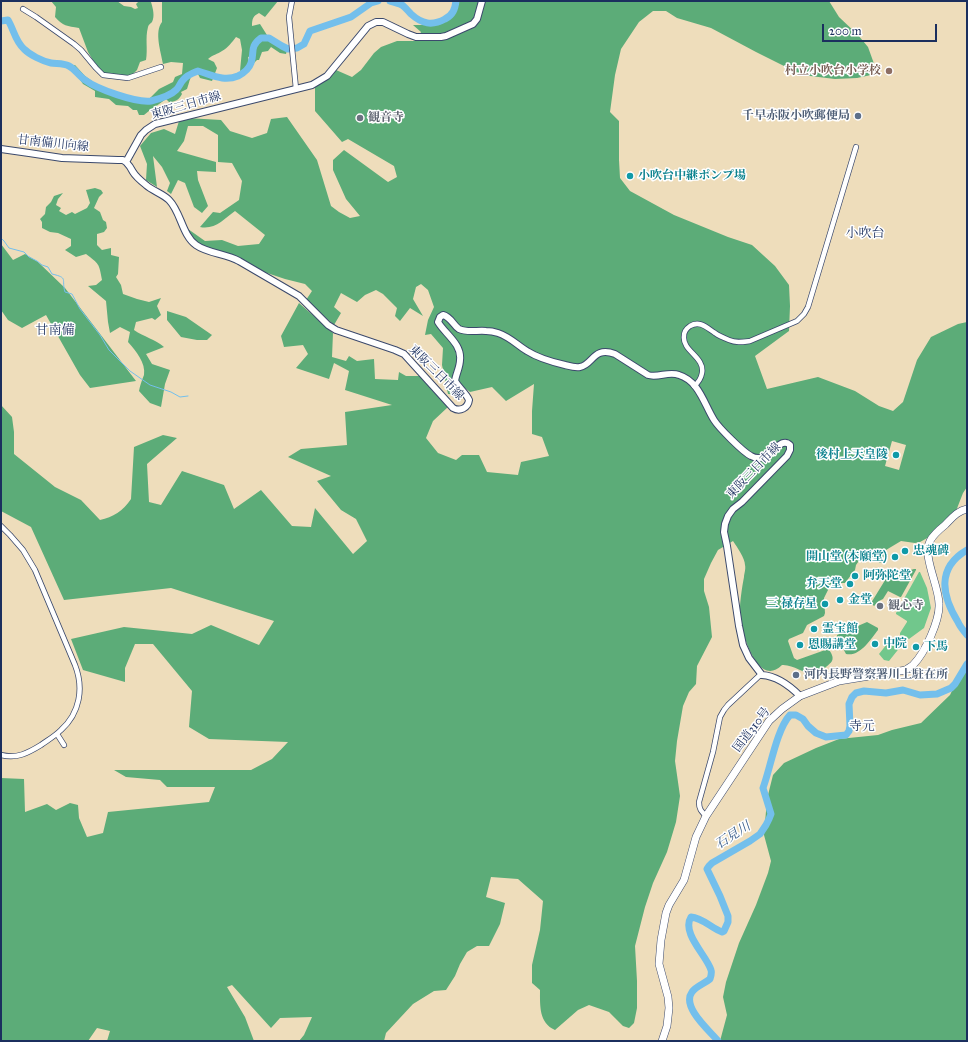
<!DOCTYPE html>
<html>
<head>
<meta charset="utf-8">
<style>
	body { margin:0 }
	#map { position:relative; width:968px; height:1042px; overflow:hidden; background:#edb; font-family:"IM FELL Great Primer",serif }
	canvas { display:block }
	.frame { position:absolute; inset:0; border:2px solid #1b2f5e; pointer-events:none }
	.scale { position:absolute; left:822px; top:24px; width:115px; height:18px; box-sizing:border-box; border:2px solid #1b2f5e; border-top:0; padding-left:5px; font-size:12px; line-height:14px; white-space:nowrap; color:#1b2f5e; -webkit-text-stroke:3px #fff; paint-order:stroke }
</style>
</head>
<body>
<div id="map">
<canvas width="968" height="1042"></canvas>
<div class="frame"></div>
<div class="scale">200 m</div>
</div>
<script>
const ctx = document.querySelector('canvas').getContext('2d');
ctx.lineJoin = 'round';
function fill(path, color) { ctx.fillStyle = color; ctx.fill(path, 'evenodd'); }
function stroke(path, color, width, dash) { ctx.strokeStyle = color; ctx.lineWidth = width; ctx.lineCap = dash ? 'butt' : 'round'; ctx.setLineDash(dash || []); ctx.stroke(path); }
function write(font, color, halo, rows, align = 'center') {
  ctx.font = font + ' "IM FELL Great Primer","Noto Serif JP",serif'; ctx.lineWidth = 3; ctx.setLineDash([]); ctx.textBaseline = 'middle'; ctx.strokeStyle = halo; ctx.fillStyle = color; for (const [text, x, y, turn = 0] of rows) {
    ctx.save(); ctx.translate(x, y); ctx.rotate((+turn || 0) * Math.PI / 180); ctx.textAlign = isNaN(turn) ? turn : align; if (halo) ctx.strokeText(text, 0, 0); ctx.fillText(text, 0, 0); ctx.restore();
  }
}
fill(new Path2D(`
	M919 572H920L927 588 931 608 924 628 909 639 900 635V633L907 622V621L896 614V613Z
	M891 639 901 646 889 661 884 660 879 654Z`), '#71c78c');
fill(new Path2D(`
	M51 1H117L124 6 131 7 135 9 138 8 136 4 139 1 151 2C153 9 155 16 152 22 150 24 149 24 148 27 145 38 148 49 146 60L140 62 137 70 133 74 128 77 104 73 97 67 88 52 79 28C67 26 63 26 55 17L56 7Z
	M162 1H278L265 17 259 13C253 16 252 19 252 26L260 24 272 43 287 50 286 54 280 53 271 47 268 51 262 52 259 60H257L254 63 253 56 248 57 249 64 246 69 240 71 242 50 240 39 236 37C232 42 228 48 222 51 218 54 212 55 208 59L214 62 217 68 212 81 200 78 198 74C189 74 190 82 187 89L181 92 182 94C179 100 175 102 169 102L166 99C158 105 151 109 144 115H139L137 110H133L128 106 116 105 109 99 95 97V91L83 84 78 77 74 73 72 66 75 65 85 76 96 84 110 90 127 95 135 102H146L159 89 173 82 175 77 182 74 183 63 171 62 163 64C161 52 154 32 162 22Z
	M457 1H829L839 17 858 35 868 47 877 72 871 75 857 78 835 79 802 75 756 52 711 28 677 18 666 11H653L639 22 621 49 615 75 610 112 619 121V160L620 178 630 191 674 215 728 237 752 245 775 266 789 285 790 306 789 331 755 356 767 389 818 377 855 391 879 406 893 411 903 402 917 360 931 337 958 324 967 322V487L963 493 956 511 931 536 920 542 915 543 901 541 886 550 882 562 880 563 869 555 866 556 863 555 856 565 855 570 845 583H838L830 586 824 598 825 613 824 616 807 625 803 633 789 639 788 641 794 658 797 660 828 649C831 652 834 657 832 661 831 663 827 666 825 668 811 683 798 664 782 665 758 689 742 634 740 617 739 607 742 587 744 577 744 574 746 569 745 565 745 558 737 547 733 541L718 550 711 563 704 579V591L709 607 712 637 697 666 696 684 689 692 683 706 677 741 675 761 680 796 676 822 667 852 653 883 645 907 635 946 637 981V1008L634 1023 629 1028 623 1026 609 1012 589 1005 578 1010 555 1030C539 1023 540 1006 540 990L532 983V965L540 930 543 901 518 879 491 877 486 897 505 903 500 924 489 946H477L467 952 460 964 455 976 446 990 434 991 413 1004 386 1033 384 1041H299L304 1035 312 1017 280 1018 271 1028 232 985 227 987 245 1017 254 1041H107L110 1031 97 1028 88 1041H1V778L24 779 25 812 47 804 56 810 70 803 78 805 79 818 87 837 103 833 108 812 209 802 215 787H167L160 780 126 777 114 770H251L272 759 288 742 209 739 189 727 192 691 153 644H135L125 668V682L83 670 71 639 124 627 192 634 211 625 259 645 274 621 171 588 64 600 31 527 1 511V405L12 417 14 432V454L55 487 81 500 100 520C113 517 123 511 131 499L134 447 163 435 177 438 147 464 149 502 161 505 182 471 224 485 234 509 261 490 292 526 311 527 315 508 353 554 367 541 356 519 341 510 317 481 331 476 288 457 301 449 347 445 345 412 392 405 345 390 349 371 334 363 329 379 296 368 308 354 303 345 284 347 281 336 299 303 333 333 332 357 346 361 349 356 357 361 374 359 375 379 398 380 399 372 406 376H420L448 407 433 421 426 438 438 453 456 460 462 455H479L487 472 518 475 521 462 549 456 542 437 532 434V411L534 384 506 401 492 387 470 392 455 380 459 395 448 394 442 365 443 348 431 334 425 335 428 320 434 307 428 290 421 284 416 287 413 299 423 316 410 308 400 321 395 316 397 308 383 294 376 290 365 295 357 302 341 293 334 307 341 313 334 325 306 300 312 291 305 284 285 279 261 271 199 245 192 237 188 229 205 241 222 240 238 246 259 244 265 235 235 211C224 219 215 230 200 227L213 212 220 213 239 200 242 181 232 163 218 162V135L203 126H188L184 141 177 151 216 162V172L197 171 198 180 208 206 202 213 194 207 185 183 178 180 171 194 167 191 170 183 162 167 153 156 157 187 146 180 147 164 140 146 151 133 164 129 175 134 179 121 187 118 221 120 230 131 252 138 267 133 271 119 287 117 317 160 331 206 339 212 350 218 360 216 346 199 333 170V160L344 150 388 182 397 177 394 166 348 139 342 142 315 111V86L336 70 352 77 361 70 374 53 381 47 397 41H417L421 32 413 25H439L451 17 457 9ZM892 441 906 445 899 470 885 466Z
	M95 188 101 190 103 193 99 197 94 208 100 212 103 220 106 222 107 228 104 232 97 234V245L102 250 111 248V255L119 257 118 274 116 277 121 285 123 294 137 299 149 302 161 298 157 306 161 315 155 320 152 318 136 322 134 330C144 337 155 339 164 347L146 354 152 364 170 370 165 384 161 407 150 403 139 391C140 385 142 380 144 375 146 363 136 351 128 342L130 332 120 327 110 333 108 322 106 301 88 286 96 285 102 280C99 263 99 264 86 254L76 257 65 250 71 246V239L58 233 50 232 42 228V222L40 219 45 214 46 207 51 202 54 196 63 193 58 199 56 205 61 208 59 211 66 215 72 212 75 214 87 208 90 203 86 190Z
	M1 244 13 260 25 254 38 262 65 288 136 381 90 388 80 375 46 315 22 328 8 320 1 310Z
	M167 311 186 317 212 335 207 340H197L181 337 167 320Z
	M914 569H916V570L901 597H900L888 591 883 599 879 601 874 606 871 603 887 577Z
	M867 622 878 628V630C870 640 860 657 846 654L837 637V635Z
	M967 660V1041H720L727 1015 723 997 726 982 739 943 756 905 768 873 771 861 764 835 767 799 773 775 784 763 816 748 839 739 878 735 892 730 921 723 950 695Z`), '#5cac78');
stroke(new Path2D(`
	M1 238 4 241 9 248 24 252 29 257 37 261 42 265 48 267 52 274C69 278 61 279 65 292L72 294 80 309 100 335 109 350 130 371 150 385 171 392 180 397 188 396`), '#73bfec', 1);
stroke(new Path2D(`
	M390 1C394 2 398 3 402 5 405 7 408 11 411 14 422 24 432 26 445 19 453 15 455 9 456 1
	M1 21 8 20C14 30 15 41 24 49 30 55 42 61 51 63 56 64 63 63 69 66 75 69 79 76 85 80 97 89 136 103 151 101 159 99 170 96 176 90 179 88 180 83 183 80 187 75 193 73 198 71 212 75 224 82 238 76 244 73 249 69 251 63 255 52 249 47 261 38H269L282 46 288 49 297 48 304 44 310 31 351 17 371 3 378 1
	M967 550C936 568 942 596 958 622 960 627 964 631 967 635
	M718 1041C710 1031 681 1007 692 992 696 986 704 984 710 979 711 976 712 973 711 970 707 956 681 933 691 917 703 918 711 928 722 932L724 931 728 922V916L720 896 707 869 709 866 712 863 750 841 760 834 766 825 769 819 771 814 763 788 764 785C771 765 777 729 790 715H796L803 719 808 726 816 733 826 737 846 735 849 731 850 726 849 704 852 697 856 693 864 691 886 693 903 690 920 695 937 694 951 688 955 684 967 664`), '#73bfec', 7);
const minor = new Path2D(`
	M292 1 289 17 296 89
	M23 9 36 17 74 44 81 50 96 68 103 75 128 78 161 67
	M694 386C699 382 701 379 702 373 705 357 682 351 684 336 684 332 687 328 690 326 700 320 707 328 715 333 719 336 724 338 729 340 736 343 742 342 750 341L797 321 804 314 808 307 856 147
	M1 526 10 535 23 550 35 570 75 665C84 688 80 713 61 730 55 736 48 740 41 745 28 753 17 759 1 755
	M57 734 64 745
	M706 816C701 811 699 809 699 802L713 752 720 717 724 710 728 705 759 676 762 675`);
const major = new Path2D(`
	M1 149 29 153 62 158 118 160H123L126 162
	M126 162C129 165 131 168 133 172 136 177 141 181 146 185 153 191 163 194 169 200 181 212 182 235 196 245 207 253 226 254 239 261L299 296 328 325 336 330 395 350 404 354 453 408C460 412 468 408 469 400 466 393 459 388 455 381 456 374 460 367 460 360 462 344 445 334 438 322L440 317 443 315C451 317 453 325 459 329 467 333 478 330 486 331 490 331 495 332 498 333 510 337 517 345 527 351 538 358 552 362 565 365 569 366 575 368 580 367 593 365 593 346 615 354L648 375C658 378 669 371 679 375 699 381 704 404 714 420 719 428 743 452 751 456 769 466 779 434 790 445V450L787 456 742 502 733 509 728 516 725 524 724 532 727 546 739 626 743 645 749 658 762 675C777 676 790 686 800 696
	M126 162 141 135 146 130 155 124 312 85 327 76 368 26 376 22H383L408 34 416 37H441L446 36 473 24 477 19 482 1`);
const highway = new Path2D(`
	M662 1041 667 1026 669 1008 668 997 659 964 661 940 666 913 669 905 684 880 696 837 706 816 769 721 782 709 800 696 839 681 906 670C908 668 911 667 913 665 925 653 940 620 939 604 939 586 922 556 930 541 933 535 940 529 945 525 952 518 957 511 967 509`);
stroke(minor, '#3b496c', 6);
stroke(major, '#3b496c', 8);
stroke(highway, '#3b496c', 8);
stroke(minor, '#fff', 4.5);
stroke(major, '#fff', 6);
stroke(highway, '#fff', 7);
for (const [x, y, r, color] of [
	[889,71,4,"#8d6e63"],
	[858,116,4,"#5c6f8a"],
	[360,118,4,"#6b7280"],
	[630,176,4,"#0f9aa8"],
	[896,455,4,"#0f9aa8"],
	[905,551,4,"#0f9aa8"],
	[895,557,4,"#0f9aa8"],
	[855,576,4,"#0f9aa8"],
	[850,584,4,"#0f9aa8"],
	[840,600,4,"#0f9aa8"],
	[825,604,4,"#0f9aa8"],
	[880,606,4,"#6b7280"],
	[814,629,4,"#0f9aa8"],
	[875,644,4,"#0f9aa8"],
	[800,645,4,"#0f9aa8"],
	[916,647,4,"#0f9aa8"],
	[796,675,4,"#5c6f8a"]
]) { const dot = new Path2D(); dot.arc(x, y, r, 0, 2 * Math.PI); ctx.fillStyle = color; ctx.fill(dot); stroke(dot, '#fff', 1.5); }
write('bold 12px', '#785e54', '#fff', [
	["村立小吹台小学校",881,71]
], 'right');
write('12px', '#1b2f5e', '#fff', [
	["東阪三日市線",186,106,-16],
	["甘南備川向線",53,144,6],
	["東阪三日市線",436,373,45],
	["東阪三日市線",754,471,-46],
	["国道310号",752,730,-53]
]);
write('bold 12px', '#4e5e75', '#fff', [
	["千早赤阪小吹郵便局",850,116],
	["河内長野警察署川上駐在所",804,675,"left"]
], 'right');
write('bold 12px', '#5b616d', '#fff', [
	["観音寺",368,118],
	["観心寺",888,606]
], 'left');
write('bold 12px', '#0d838f', '#fff', [
	["小吹台中継ポンプ場",638,176],
	["後村上天皇陵",888,455,"right"],
	["忠魂碑",913,551],
	["開山堂 (本願堂)",887,557,"right"],
	["阿弥陀堂",863,576],
	["弁天堂",842,584,"right"],
	["金堂",848,600],
	["三 禄存星",817,604,"right"],
	["霊宝館",822,629],
	["中院",883,644],
	["恩賜講堂",808,645],
	["下馬",924,647]
], 'left');
write('13px', '#1b2f5e', '#fff', [
	["小吹台",865,234],
	["甘南備",55,331],
	["寺元",862,727]
]);
write('italic 13px', '#355a89', '#fff', [
	["石見川",733,836,-33]
]);
</script>
</body>
</html>
